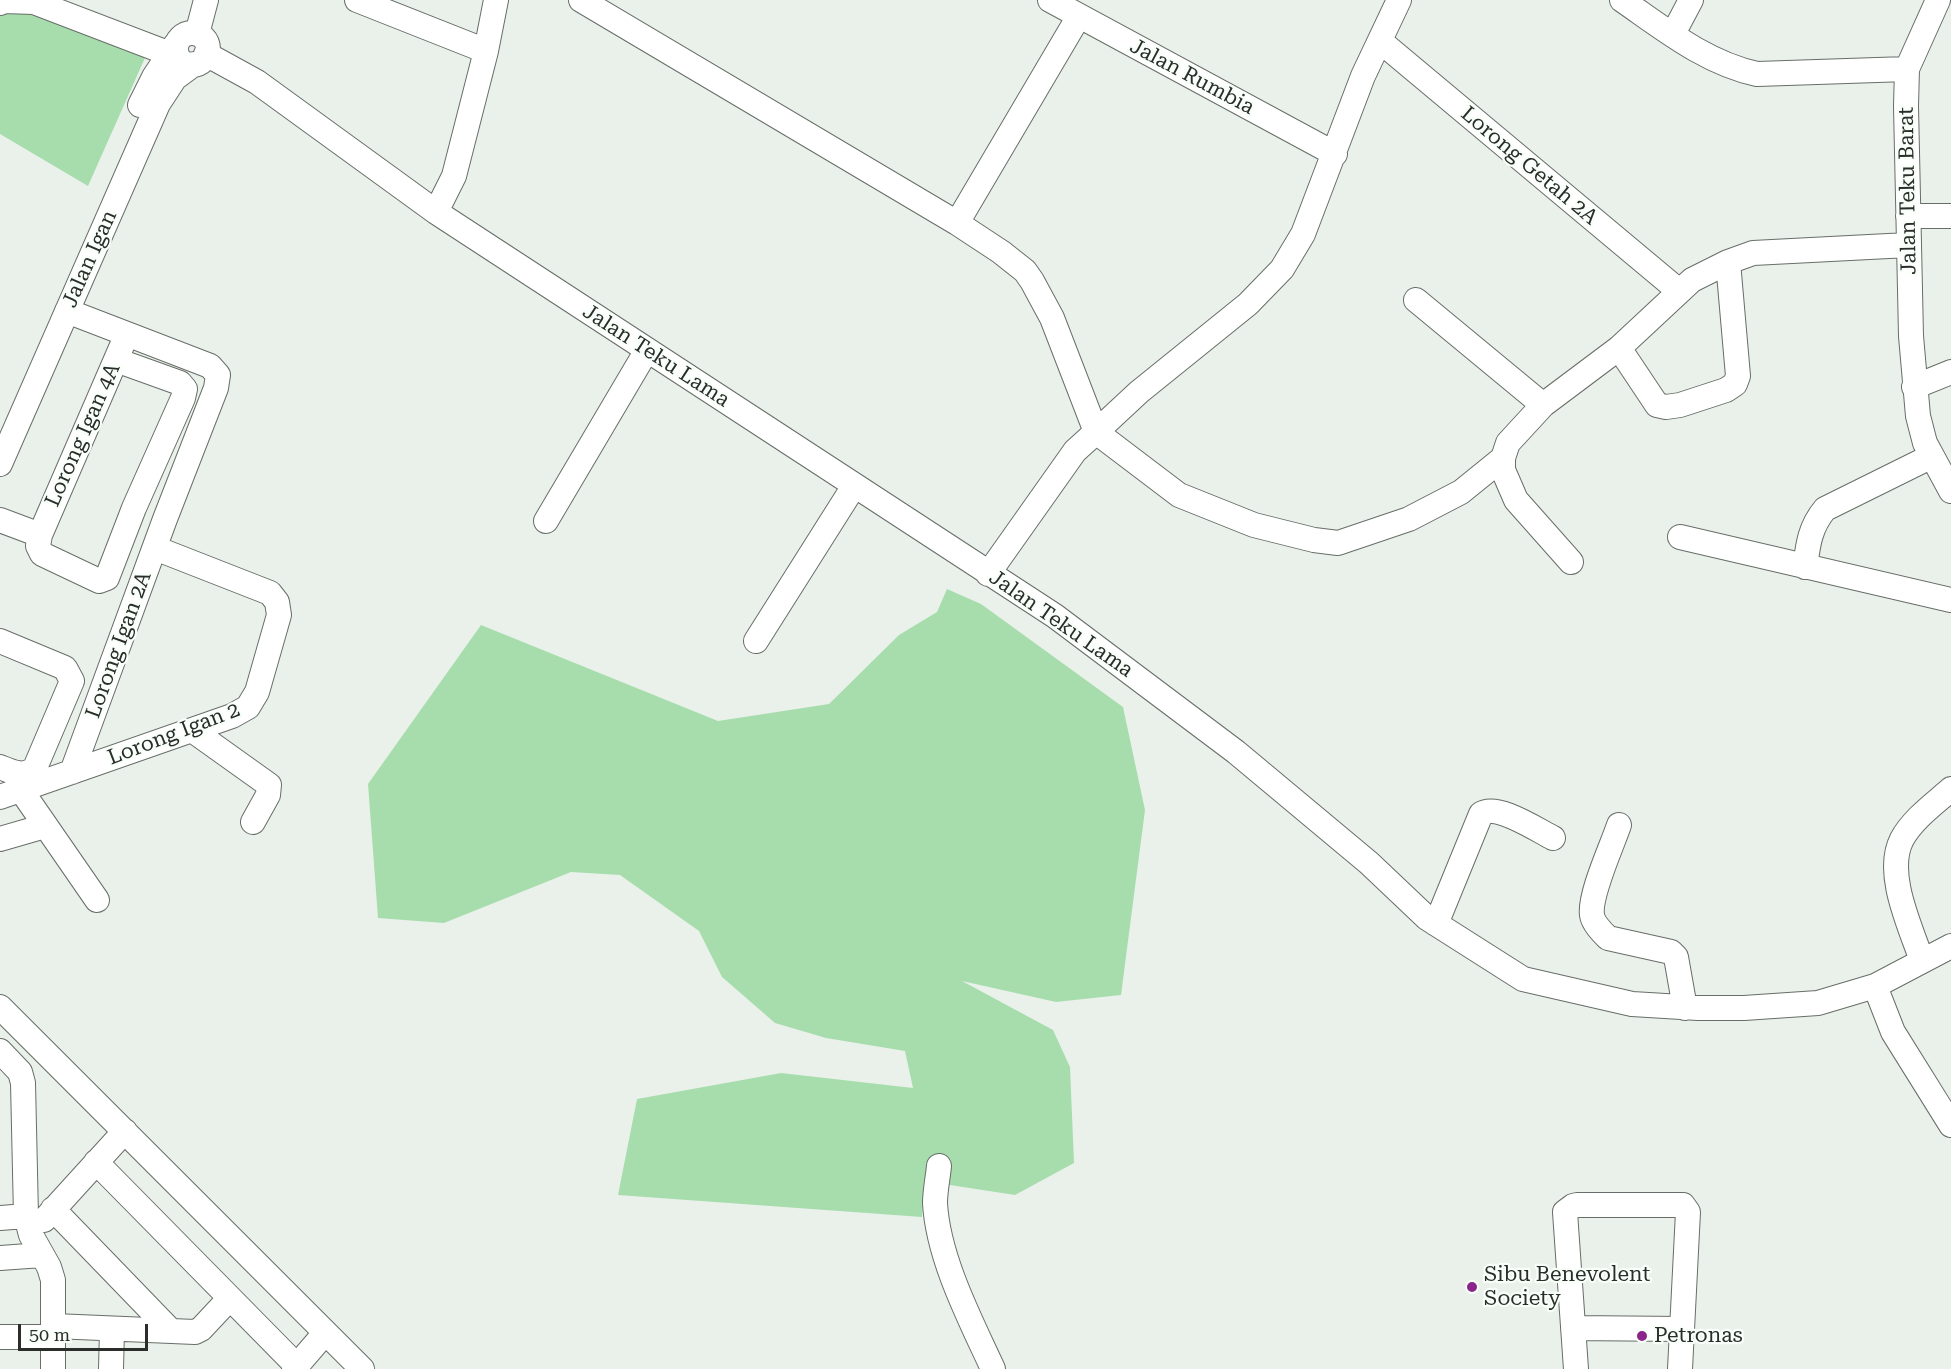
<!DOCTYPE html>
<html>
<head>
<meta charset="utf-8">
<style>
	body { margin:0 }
	#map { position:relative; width:1951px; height:1369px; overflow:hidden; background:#eaf1ea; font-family:"Roboto Serif",serif }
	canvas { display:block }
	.scale { position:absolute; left:18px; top:1324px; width:130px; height:27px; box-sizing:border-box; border:3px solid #2b2d2b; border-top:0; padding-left:8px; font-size:18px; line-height:21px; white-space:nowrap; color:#2b2d2b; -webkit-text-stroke:4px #f7fff8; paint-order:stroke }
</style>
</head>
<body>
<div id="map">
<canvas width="1951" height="1369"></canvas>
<div class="scale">50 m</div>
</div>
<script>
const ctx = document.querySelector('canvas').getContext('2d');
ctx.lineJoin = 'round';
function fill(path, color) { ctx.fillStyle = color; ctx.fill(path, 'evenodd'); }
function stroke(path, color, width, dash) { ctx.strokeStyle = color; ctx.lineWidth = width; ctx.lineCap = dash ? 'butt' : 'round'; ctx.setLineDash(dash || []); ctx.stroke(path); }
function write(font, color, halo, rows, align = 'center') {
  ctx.font = font + ' "Roboto Serif",serif'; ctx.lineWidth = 4.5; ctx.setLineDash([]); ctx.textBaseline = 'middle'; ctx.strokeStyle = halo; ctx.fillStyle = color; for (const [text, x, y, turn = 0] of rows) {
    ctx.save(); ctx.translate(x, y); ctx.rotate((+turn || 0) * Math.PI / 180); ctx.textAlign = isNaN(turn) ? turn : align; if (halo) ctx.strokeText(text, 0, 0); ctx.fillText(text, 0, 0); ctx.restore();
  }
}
fill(new Path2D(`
	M0 0 152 42 88 186 0 134Z
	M947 589 981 604 1123 707 1145 810 1121 995 1056 1002 962 981 1053 1030 1070 1067 1074 1163 1015 1195 924 1181 922 1217 618 1195 637 1099 781 1073 913 1088 905 1051 826 1038 775 1023 722 977 699 931 620 875 571 872 444 923 378 918 368 784 481 625 718 721 829 704 899 635 937 612Z`), '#a7ddad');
const minor = new Path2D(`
	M357 0 486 51
	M581 0 957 223 1001 252 1025 271 1032 281 1052 318 1096 432 1075 451 988 574
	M1050 0 1335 154
	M1399 0 1363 76 1303 234 1282 269 1248 304 1139 392 1096 432 1179 495 1254 525 1314 540 1338 543 1409 519 1461 492 1503 458
	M1622 0C1664 29 1706 63 1757 74L1907 69
	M1938 0 1907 69 1906 106 1911 336 1918 416 1925 443 1951 491
	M0 3 4 1 34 2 170 54
	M176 49a16 16 0 1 1 32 0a16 16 0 1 1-32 0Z
	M197 34 206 0
	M1673 34 1691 0
	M1380 41 1679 291
	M206 54 257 82 436 212 1055 616 1236 752 1369 863 1427 918 1523 979 1632 1004 1698 1008H1744L1818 1003 1875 986 1951 946
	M140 105 154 77 176 44
	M436 212 454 176 486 51 496 0
	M1908 216H1951
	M957 223 1079 16
	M1416 300 1543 405
	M67 311 210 366 218 375 216 388 165 519 72 772
	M1619 348 1657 405 1666 407 1680 405 1726 390 1735 384 1738 376 1728 262
	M116 360 180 383 185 389 183 398 134 508 107 578 99 581 42 554 38 546 40 535 127 334
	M1914 387 1951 372
	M0 464 158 104 175 78 194 64
	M0 520 40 535
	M546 521 647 350
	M1680 537 1951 600
	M1571 562 1516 500 1503 470V458L1508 443 1543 405 1619 348 1692 280 1728 262 1753 253 1908 245
	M1805 567C1808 544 1810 527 1825 509L1932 456
	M0 641 65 668 72 681 35 768C24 778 12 772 0 767
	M756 641 854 486
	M192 730 269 785 268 795 253 822
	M21 790 97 900
	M0 797 232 716 248 707 257 692 279 615 277 602 270 593 155 548
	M1619 825C1612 846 1589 895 1592 915 1593 923 1602 932 1608 938L1671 952 1676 957 1685 1008
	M0 839 45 826
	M1436 924 1481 814C1497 803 1537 830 1553 838
	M1922 961C1911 928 1884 873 1902 839 1913 819 1934 804 1951 789
	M1875 986 1893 1032 1951 1125
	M0 1007 362 1369
	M0 1051 20 1072 23 1083 26 1216 31 1235 49 1267 53 1280V1369
	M96 1162 297 1366
	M939 1166C938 1177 935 1191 935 1203 938 1258 970 1319 993 1369
	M53 1209 171 1331
	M0 1218 26 1216
	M44 1220 125 1131
	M0 1258 42 1255
	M54 1326 195 1332 201 1329 230 1298
	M1573 1328 1682 1329
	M0 1337H54
	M111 1369 112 1329
	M294 1369 325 1333
	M1576 1369 1565 1212 1573 1206 1577 1205H1683L1688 1212 1680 1369`);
stroke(minor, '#676e68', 26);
stroke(minor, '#fff', 24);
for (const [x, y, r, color] of [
	[1472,1287,6,"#8b248b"],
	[1642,1336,6,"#8b248b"]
]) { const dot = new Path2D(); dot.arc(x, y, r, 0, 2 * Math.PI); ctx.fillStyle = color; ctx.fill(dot); stroke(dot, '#f7fff8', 2); }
write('21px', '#2b2d2b', '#f7fff8', [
	["Jalan Rumbia",1192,77,28],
	["Lorong Getah 2A",1529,166,40],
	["Jalan Teku Barat",1908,191,-91],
	["Jalan Igan",90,259,-66],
	["Jalan Teku Lama",656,356,33],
	["Lorong Igan 4A",83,435,-66],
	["Jalan Teku Lama",1061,624,35],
	["Lorong Igan 2A",119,645,-70],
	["Lorong Igan 2",174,734,-21]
]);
write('21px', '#2b2d2b', '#f7fff8', [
	["Sibu Benevolent",1484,1275],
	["Society",1484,1299],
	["Petronas",1654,1336]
], 'left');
</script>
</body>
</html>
